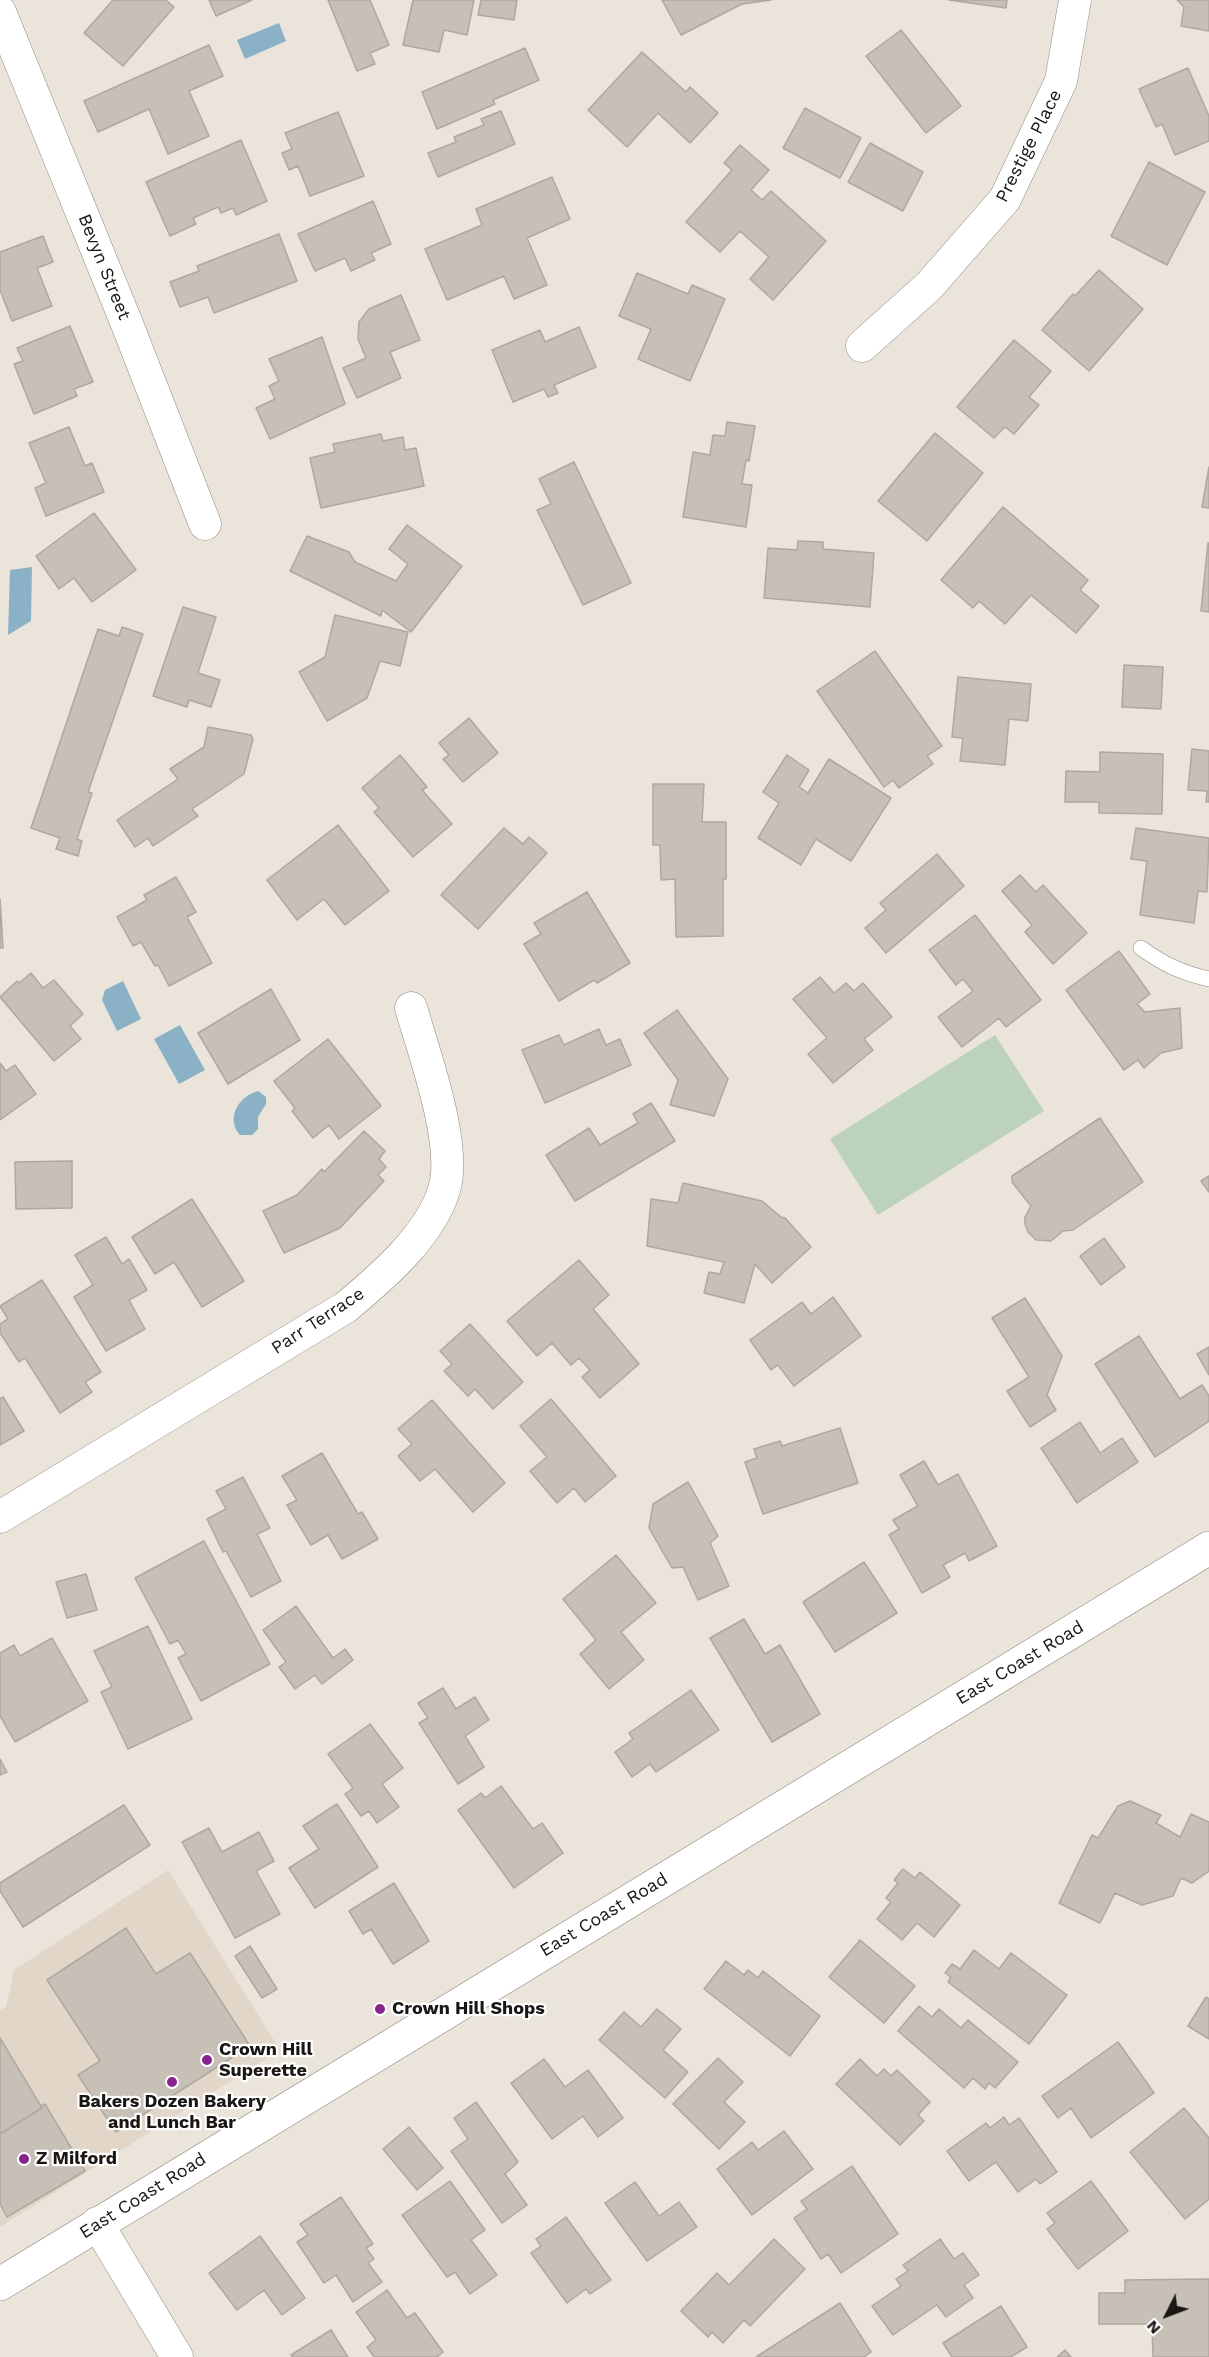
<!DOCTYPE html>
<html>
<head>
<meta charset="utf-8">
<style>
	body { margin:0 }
	#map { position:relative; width:1209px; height:2357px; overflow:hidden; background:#eae4db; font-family:"Work Sans",sans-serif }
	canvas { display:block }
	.north { position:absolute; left:1137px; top:2285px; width:60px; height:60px; -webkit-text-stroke:4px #fff; paint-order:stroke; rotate:228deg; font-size:16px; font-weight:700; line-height:24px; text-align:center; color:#191613 }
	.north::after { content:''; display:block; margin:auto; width:21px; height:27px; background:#191613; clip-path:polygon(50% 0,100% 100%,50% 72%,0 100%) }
</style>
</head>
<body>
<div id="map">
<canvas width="1209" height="2357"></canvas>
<div class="north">N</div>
</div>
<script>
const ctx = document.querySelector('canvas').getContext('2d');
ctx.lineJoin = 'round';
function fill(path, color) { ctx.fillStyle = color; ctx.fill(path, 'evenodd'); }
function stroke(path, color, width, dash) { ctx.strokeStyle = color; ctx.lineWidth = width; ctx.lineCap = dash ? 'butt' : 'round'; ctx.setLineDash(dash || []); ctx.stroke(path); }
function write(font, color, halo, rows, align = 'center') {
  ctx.font = font + ' "Work Sans",sans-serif'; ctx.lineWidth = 4.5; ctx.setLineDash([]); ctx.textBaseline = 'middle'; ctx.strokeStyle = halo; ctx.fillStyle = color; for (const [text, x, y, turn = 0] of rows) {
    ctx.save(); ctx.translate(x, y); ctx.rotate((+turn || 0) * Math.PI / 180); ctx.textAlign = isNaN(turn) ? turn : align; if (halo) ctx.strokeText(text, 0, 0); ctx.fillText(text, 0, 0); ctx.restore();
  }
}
fill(new Path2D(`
	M168 1870 280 2050 0 2227V2010L6 2007 14 1970Z`), '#e1d6c7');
fill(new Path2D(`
	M995 1035 1044 1111 878 1215 830 1139Z`), '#bcd2ba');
fill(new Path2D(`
	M279 23 286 41 245 59 237 40Z
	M32 567 31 621 8 635 10 570Z
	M123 981 141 1019 117 1031 102 1000 105 990Z
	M180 1025 205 1070 179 1084 154 1039Z
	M258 1091 266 1097V1104L258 1117V1129L252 1135H240C225 1118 239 1096 258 1091Z`), '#8ab1c6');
const building = new Path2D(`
	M113 0H166L174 7 123 66 84 33Z
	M209 0H252L216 16Z
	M328 0H370L389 45 370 53 375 64 357 71Z
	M413 0H474L467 35 444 30 439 52 403 45Z
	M481 0H517L514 20 478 15Z
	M662 0H771L742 4 681 35Z
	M949 0H1007L1006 8Z
	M1177 0H1209V31L1181 26 1184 7Z
	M901 30 961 106 926 133 866 56Z
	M209 45 223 76 189 91 209 136 168 154 149 109 98 132 84 101Z
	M525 48 539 80 493 100 495 104 437 129 422 92Z
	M642 52 686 92 690 87 718 113 690 143 658 113 627 147 588 110Z
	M1188 68 1209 116V141L1175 155 1162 124 1156 127 1139 89Z
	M805 108 861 138 840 178 783 148Z
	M501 111 515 144 438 177 428 153 456 142 454 137 484 125 481 119Z
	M338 112 364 176 310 196 298 166 289 170 282 153 292 149 285 133Z
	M241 140 267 201 236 215 233 208 221 213 218 207 193 218 196 224 170 236 146 182Z
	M870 143 923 172 903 211 848 182Z
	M740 145 769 170 751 190 762 200 771 191 826 241 773 300 750 279 769 257 740 231 720 252 686 222 732 170 724 163Z
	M1149 162 1205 192 1167 265 1111 236Z
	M552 177 570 219 527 238 547 285 514 299 504 276 447 300 425 249 482 225 476 209Z
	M373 201 391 244 371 253 375 260 351 271 345 258 315 271 298 234Z
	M279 234 297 281 214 313 208 297 180 307 170 282 199 271 197 266Z
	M43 236 53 262 37 268 52 306 12 321 0 290V252Z
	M1099 270 1143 309 1089 371 1042 330 1073 294 1075 296Z
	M637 273 688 294 692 285 725 299 690 381 638 359 651 329 619 316Z
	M401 295 420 340 390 352 401 378 357 398 343 368 366 358 358 339 359 322 369 309Z
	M70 326 93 382 74 389 77 396 34 414 14 364 23 361 17 348Z
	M579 327 596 367 554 385 558 393 548 397 544 389 513 402 492 350 540 330 545 342Z
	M322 337 345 404 270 439 256 408 275 399 269 386 279 381 269 359Z
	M1014 340 1051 371 1029 397 1039 405 1014 434 1005 427 994 438 957 407Z
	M727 422 755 426 749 461 746 460 742 484 752 485 746 527 683 517 693 452 710 455 713 435 725 436Z
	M69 427 85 466 92 463 104 492 46 516 35 488 46 483 29 443Z
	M935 433 983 473 927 541 878 501Z
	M381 434 383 441 403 437 405 450 416 448 424 486 321 508 310 458 335 452 333 444Z
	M574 462 631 583 583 605 537 510 551 504 539 479Z
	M1209 467V508L1202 507Z
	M1003 507 1088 580 1080 590 1099 606 1076 633 1031 595 1005 624 979 601 973 608 941 580Z
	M94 513 136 570 92 602 74 578 59 589 36 556Z
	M407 525 462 566 411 632 382 610 381 616 290 571 307 536 349 552 355 562 396 581 408 564 389 549Z
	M798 541 823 542V549L874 553 870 607 764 598 768 548 797 550Z
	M1208 543H1209V612L1201 611Z
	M183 607 216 617 198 673 220 680 211 707 189 700 187 707 153 696Z
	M335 615 408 632 400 666 380 661 367 698 327 721 299 672 325 657Z
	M122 627 143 634 88 792 92 793 77 839 82 841 78 856 56 849 60 838 31 828 98 629 119 636Z
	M875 651 942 746 927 756 933 764 899 788 893 780 884 787 817 691Z
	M1124 665 1163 667 1161 709 1122 707Z
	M958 677 1031 684 1028 721 1009 719 1005 765 960 761 963 738 952 737Z
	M469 718 498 753 463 782 443 759 449 755 439 743Z
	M208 727 251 735 253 739 244 774 192 809 198 816 153 846 148 838 135 847 117 820 178 779 170 769 204 747Z
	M1192 749 1209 751V802H1206L1207 791 1188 790Z
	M1100 752 1163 754 1162 814 1099 813V802H1065L1066 771 1100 772Z
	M400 755 427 787 422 790 452 824 413 857 374 812 379 808 362 788Z
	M787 755 809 770 799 787 808 793 829 759 891 798 851 861 816 839 801 865 758 838 779 803 763 792Z
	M653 784H704L702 822H726V879H723V936L676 937 675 879 661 880 660 845H653Z
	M338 825 389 891 345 925 324 899 297 920 267 880Z
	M504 828 523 844 529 837 547 853 478 929 441 895Z
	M1136 828 1209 838 1207 892 1198 891 1194 923 1140 915 1147 861 1131 859Z
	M937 854 964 886 886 953 865 928 886 910 880 903Z
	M1020 875 1036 892 1043 885 1087 933 1053 964 1025 932 1032 925 1002 891Z
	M176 877 196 912 187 917 212 963 169 986 158 965 155 966 141 942 133 946 117 917 147 900 144 895Z
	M587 892 630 963 597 983 594 980 559 1001 524 944 541 934 534 923Z
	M0 899 3 948H0Z
	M975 915 1041 1000 1006 1027 999 1018 962 1047 938 1017 973 991 963 979 956 985 929 950Z
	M1119 951 1150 994 1137 1004 1145 1012 1180 1008 1182 1048 1161 1053 1144 1068 1138 1060 1124 1070 1066 990Z
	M31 973 43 988 54 980 83 1014 70 1026 81 1039 54 1061 0 997 17 981 19 983Z
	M820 977 834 993 846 983 854 991 863 983 892 1017 864 1039 873 1050 833 1083 808 1054 827 1038 793 999Z
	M271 989 300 1040 228 1084 198 1033Z
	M677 1010 728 1079 714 1116 670 1105 678 1080 644 1033Z
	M599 1029 606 1045 620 1039 631 1065 545 1103 522 1050 559 1035 564 1045Z
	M328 1039 381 1106 339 1139 329 1125 313 1138 292 1111 295 1108 274 1081Z
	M0 1063 6 1071 15 1065 36 1094 0 1120Z
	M651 1103 675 1141 575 1201 546 1155 589 1128 600 1145 638 1123 633 1114Z
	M1100 1118 1143 1182 1073 1230 1063 1231 1051 1241 1036 1240 1028 1232 1025 1224V1217L1031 1206 1012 1182V1176Z
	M364 1131 385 1151 379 1159 386 1167 378 1175 384 1181 340 1228 284 1253 263 1211 297 1195 322 1169 324 1172Z
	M72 1161V1208L16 1209 15 1162Z
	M1209 1176V1192L1201 1181Z
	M683 1183 762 1201 781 1217 785 1218 811 1247 772 1283 755 1264 744 1303 704 1293 709 1272 720 1274 724 1262 647 1246 651 1199 678 1203Z
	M192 1199 244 1281 202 1307 174 1262 155 1274 132 1237Z
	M106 1237 122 1264 129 1259 147 1290 129 1300 145 1329 106 1351 74 1297 93 1285 75 1255Z
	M1104 1238 1125 1267 1101 1285 1080 1256Z
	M579 1260 609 1295 593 1309 639 1364 600 1398 582 1377 590 1370 579 1358 571 1365 552 1343 537 1356 507 1321Z
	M42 1280 101 1372 85 1382 92 1392 60 1413 25 1358 19 1362 0 1333V1324L8 1319 0 1306Z
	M833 1297 861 1336 794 1386 778 1365 771 1370 750 1340 802 1302 811 1314Z
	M1025 1298 1062 1356 1047 1395 1056 1410 1030 1427 1007 1391 1029 1377 992 1318Z
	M470 1324 523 1382 493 1409 475 1389 468 1396 444 1371 452 1364 440 1351Z
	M1139 1336 1180 1399 1202 1385 1209 1396V1421L1155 1457 1095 1364Z
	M1209 1347V1375L1197 1354Z
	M3 1397 24 1431 0 1445V1399Z
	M551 1399 616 1476 585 1502 574 1488 557 1503 530 1471 547 1457 520 1426Z
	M432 1400 505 1483 473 1512 435 1469 420 1481 398 1456 412 1444 398 1429Z
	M1080 1422 1100 1453 1122 1438 1138 1462 1077 1503 1041 1448Z
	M840 1428 858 1483 763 1514 745 1462 757 1458 754 1449 780 1441 782 1446Z
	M322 1453 358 1514 362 1512 378 1539 342 1559 328 1535 311 1545 287 1505 297 1500 282 1476Z
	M924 1461 938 1485 958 1474 997 1546 969 1561 965 1553 943 1565 950 1577 922 1593 889 1535 899 1529 893 1520 918 1506 900 1475Z
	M243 1477 270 1528 257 1534 281 1581 251 1597 226 1551 223 1552 207 1519 226 1509 216 1491Z
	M688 1482 718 1536 710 1543 729 1586 698 1600 683 1567 672 1568 649 1528 653 1504Z
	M204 1541 270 1664 201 1701 178 1658 186 1654 178 1640 170 1644 135 1578Z
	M616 1555 656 1603 621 1632 644 1660 609 1689 580 1654 596 1640 563 1599Z
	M864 1562 897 1613 835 1652 803 1602Z
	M86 1574 97 1610 67 1618 56 1582Z
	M296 1606 333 1658 345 1649 353 1660 322 1684 315 1675 295 1689 279 1667 286 1662 263 1630Z
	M744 1619 765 1654 780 1645 820 1714 772 1742 710 1638Z
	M148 1626 192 1719 128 1749 101 1692 112 1687 94 1651Z
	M52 1638 88 1701 15 1742 0 1716V1653L14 1645 20 1656Z
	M443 1688 456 1709 475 1697 489 1720 465 1736 484 1767 458 1784 419 1723 428 1718 418 1703Z
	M691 1690 719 1730 656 1772 650 1764 632 1777 615 1752 633 1739 629 1733Z
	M370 1724 403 1768 382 1784 399 1807 377 1823 369 1811 361 1816 345 1794 353 1788 328 1754Z
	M0 1759 7 1772 0 1775Z
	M501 1786 533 1829 542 1823 563 1853 514 1888 458 1810 481 1793 485 1798Z
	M1130 1801 1161 1815 1156 1823 1180 1837 1191 1814 1209 1822V1871L1192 1883 1181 1878 1173 1896 1142 1905 1115 1893 1100 1923 1059 1903 1092 1835 1098 1838 1118 1806Z
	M337 1804 378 1867 315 1908 289 1868 319 1849 303 1826Z
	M124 1805 150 1845 23 1927 0 1891V1883Z
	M209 1828 222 1852 259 1832 274 1861 256 1871 280 1914 235 1938 182 1842Z
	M903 1869 915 1878 920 1872 960 1905 934 1937 917 1923 902 1940 877 1919 891 1902 886 1898 898 1883 894 1880Z
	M394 1883 429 1941 393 1964 371 1929 363 1934 349 1911Z
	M126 1928 156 1974 190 1953 250 2046 116 2132 78 2075 100 2061 47 1980Z
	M860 1940 915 1986 884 2023 829 1977Z
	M250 1946 277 1989 262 1998 235 1956Z
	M974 1950 999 1969 1011 1953 1067 1995 1029 2044 948 1982 951 1977 945 1973 952 1964 960 1969Z
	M726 1961 744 1975 748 1970 758 1978 763 1971 820 2016 790 2056 704 1989Z
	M1206 1997 1209 1999V2039L1188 2026Z
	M919 2006 932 2017 939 2009 961 2028 968 2020 1018 2062 995 2088 989 2083 985 2089 973 2078 964 2088 898 2031Z
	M657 2009 681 2029 663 2050 688 2072 665 2098 599 2040 624 2012 641 2027Z
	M0 2038 42 2108 0 2134Z
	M1118 2042 1154 2093 1091 2138 1071 2108 1058 2118 1042 2096Z
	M718 2058 743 2082 724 2102 745 2122 719 2149 673 2104Z
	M544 2059 565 2087 588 2070 623 2118 598 2137 583 2116 552 2139 511 2083Z
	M860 2059 877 2076 884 2069 891 2076 897 2070 930 2102 918 2115 924 2121 900 2145 836 2084Z
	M476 2102 518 2162 505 2174 527 2205 502 2223 451 2151 468 2139 454 2118Z
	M45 2104 85 2171 7 2217 0 2204V2134L42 2108 41 2106Z
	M1184 2108 1209 2138V2199L1185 2219 1130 2152Z
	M1004 2117 1009 2125 1019 2118 1057 2172 1040 2184 1036 2179 1018 2192 996 2162 969 2181 947 2151 986 2123 990 2128Z
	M409 2127 443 2168 417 2190 383 2149Z
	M784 2131 813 2169 752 2215 717 2169 752 2142 758 2150Z
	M852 2166 898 2234 841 2273 828 2254 821 2259 794 2218 807 2209 801 2201Z
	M450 2181 485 2230 471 2240 497 2275 470 2294 455 2272 447 2277 402 2215Z
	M1091 2181 1128 2231 1078 2269 1047 2229 1055 2223 1047 2213Z
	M635 2182 659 2216 679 2202 697 2227 647 2261 605 2203Z
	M341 2197 373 2244 366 2248 374 2259 368 2263 382 2282 353 2302 336 2275 324 2283 297 2242 308 2235 300 2224Z
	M566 2217 611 2280 590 2294 586 2289 567 2303 531 2253 541 2246 536 2239Z
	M260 2236 305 2298 282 2315 264 2290 237 2310 209 2273Z
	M774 2239 805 2269 750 2326 744 2320 723 2343 712 2332 708 2337 681 2311 717 2273 729 2285Z
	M940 2239 954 2259 963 2253 979 2275 964 2285 973 2298 946 2317 937 2305 893 2335 872 2306 901 2286 896 2279 908 2271 903 2265Z
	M1209 2279V2357H1153L1152 2324H1099V2293H1125V2280Z
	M387 2290 407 2318 415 2313 443 2352 437 2357H374L367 2347 376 2340 356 2312Z
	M840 2303 871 2352 864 2357H756Z
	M1001 2306 1027 2347 1011 2357H952L943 2343Z
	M331 2330 348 2357H292L291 2355Z
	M1065 2350 1071 2357H1057Z`);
fill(building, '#c6c0b7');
stroke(building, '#aea89f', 1.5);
const lane = new Path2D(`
	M1141 948C1163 964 1182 973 1209 979`);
const street = new Path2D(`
	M0 12 127 324 205 524
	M862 346 929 286 1005 199 1061 81 1075 0
	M0 1517 346 1307C382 1277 430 1236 444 1190 458 1146 424 1053 411 1008
	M97 2223 177 2357`);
const secondary = new Path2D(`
	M0 2284 1209 1548`);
stroke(lane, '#918a82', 16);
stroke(street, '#918a82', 33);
stroke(secondary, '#918a82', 34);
stroke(lane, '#fff', 15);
stroke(street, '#fff', 32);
stroke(secondary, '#fff', 33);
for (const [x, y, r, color] of [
	[380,2009,6,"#89248c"],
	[207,2060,6,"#89248c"],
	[172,2082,6,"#89248c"],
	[24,2159,6,"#89248c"]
]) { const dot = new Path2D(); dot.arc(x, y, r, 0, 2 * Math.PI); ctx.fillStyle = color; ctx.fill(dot); stroke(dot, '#fff', 2); }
write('18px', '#191613', '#fff', [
	["Prestige Place",1029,146,-63],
	["Bevyn Street",104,267,68],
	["Parr Terrace",318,1321,-33],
	["East Coast Road",1020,1663,-31],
	["East Coast Road",604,1915,-31],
	["East Coast Road",143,2196,-32]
]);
write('bold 18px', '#191613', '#fff', [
	["Crown Hill Shops",392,2009],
	["Crown Hill",219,2050],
	["Superette",219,2071],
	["Bakers Dozen Bakery",172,2102,"center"],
	["and Lunch Bar",172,2123,"center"],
	["Z Milford",36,2159]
], 'left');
</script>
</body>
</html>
